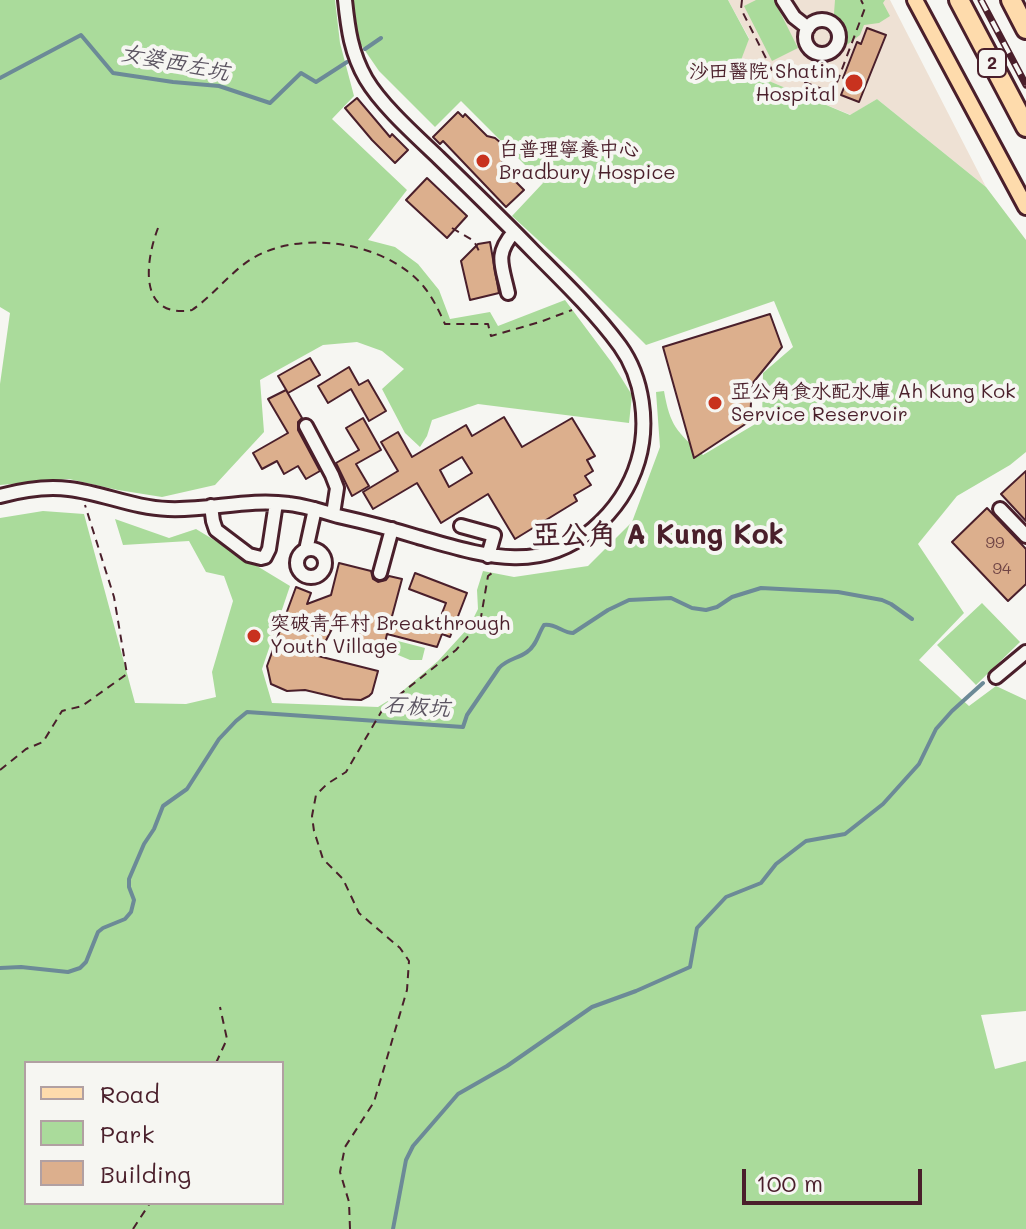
<!DOCTYPE html>
<html>
<head>
<meta charset="utf-8">
<style>
	body { margin:0 }
	#map { position:relative; width:1026px; height:1229px; overflow:hidden; background:#f6f6f2; font-family:Mali,sans-serif }
	canvas { display:block }
	.legend { position:absolute; left:24px; top:1061px; width:260px; height:144px; box-sizing:border-box; background:#f6f6f2; border:2px solid #b1a0a2; margin:0; padding:10px 14px; list-style:none; font-size:24px; color:#4a1f2b }
	.legend li { display:flex; align-items:center; gap:16px; height:40px }
	.legend b { width:40px; border:2px solid #b1a0a2 }
	.scale { position:absolute; left:742px; top:1169px; width:180px; height:36px; box-sizing:border-box; border:4px solid #4a1f2b; border-top:0; padding-left:10px; font-size:24px; line-height:28px; white-space:nowrap; color:#4a1f2b; -webkit-text-stroke:6px #f6f6f2; paint-order:stroke }
</style>
</head>
<body>
<div id="map">
<canvas width="1026" height="1229"></canvas>
<ul class="legend">
<li><b style="height:10px;background:#fedbac"></b>Road</li>
<li><b style="height:22px;background:#aadb9b"></b>Park</li>
<li><b style="height:22px;background:#dcaf8d"></b>Building</li>
</ul>
<div class="scale">100 m</div>
</div>
<script>
const ctx = document.querySelector('canvas').getContext('2d');
ctx.lineJoin = 'round';
function fill(path, color) { ctx.fillStyle = color; ctx.fill(path, 'evenodd'); }
function stroke(path, color, width, dash) { ctx.strokeStyle = color; ctx.lineWidth = width; ctx.lineCap = dash ? 'butt' : 'round'; ctx.setLineDash(dash || []); ctx.stroke(path); }
function write(font, color, halo, rows, align = 'center') {
  ctx.font = font + ' Mali,"LXGW WenKai TC",sans-serif'; ctx.lineWidth = 8; ctx.setLineDash([]); ctx.textBaseline = 'middle'; ctx.strokeStyle = halo; ctx.fillStyle = color; for (const [text, x, y, turn = 0] of rows) {
    ctx.save(); ctx.translate(x, y); ctx.rotate((+turn || 0) * Math.PI / 180); ctx.textAlign = isNaN(turn) ? turn : align; if (halo) ctx.strokeText(text, 0, 0); ctx.fillText(text, 0, 0); ctx.restore();
  }
}
fill(new Path2D(`
	M728 0H890L986 187 877 99 851 115 737 68 749 38Z`), '#eee1d4');
fill(new Path2D(`
	M0 0H335L340 43 354 96 332 119 407 190 368 240 395 247 418 264 439 290 450 319 490 312 498 326 565 300 612 363 632 395 629 423 478 404 432 420 427 436 420 447 405 433 382 389 404 369 382 351 357 342 323 345 260 380 264 432 215 485 162 497 118 490 69 479 0 485V384L10 313 0 307Z
	M353 0H728L749 39 738 68 850 115 877 99 986 187 1026 240V452L1010 465 957 496 918 544 964 613 919 660 969 706 996 686 1026 700V1011L981 1015 995 1069 1026 1061V1229H0V518L43 511 84 514 135 703 186 704 216 697 212 672 233 601 224 576 206 572 189 541 123 545 115 519 169 538 196 529 290 586 262 669 272 703 378 707 399 694 438 661 469 627 478 609 477 590 483 571 514 577 588 566 632 522 660 447 656 392 664 391C670 426 677 432 703 455L762 420 763 373 793 347 774 301 646 345 574 273 512 216 543 183 461 101 435 127 379 71 357 39ZM26 1063H282V1203H26Z
	M756 0H774L798 48 772 61 744 6Z
	M835 0H885L883 3 890 16 879 23 864 25 860 35 844 47 832 40Z
	M982 603 1020 642 976 685 937 645Z
	M394 640 425 648 422 660H410L391 652Z`), '#aadb9b');
stroke(new Path2D(`
	M365 49 381 38
	M0 78 81 35 113 73 173 82 219 86 270 103 301 73 316 82 347 62
	M0 968 21 967 68 972 80 968 86 962 98 932 103 928 125 919 131 912 134 900 129 887V879L144 844 154 829 163 806 187 789 219 739 236 721 247 712 463 727 467 715 499 668C507 659 517 659 527 652 537 645 538 634 544 625 555 623 563 633 573 633L608 610 629 600 671 598 692 608 706 610 717 607 732 597 761 588 838 592 882 600 891 604 912 619
	M393 1229 406 1160 413 1146 458 1094 507 1066 592 1007 636 991 690 967 697 928 726 897 761 883 776 864 806 841 845 834 883 804 919 764 936 729 952 711 983 683`), '#6c8a97', 4);
const building = new Path2D(`
	M867 28 886 35 859 102 841 95 847 80 843 78 857 42 861 44Z
	M357 98 390 137 392 134 408 150 395 163 372 140 345 108Z
	M458 112 463 117 465 114 487 136 495 138 501 143 505 149 507 157 499 165 524 190 506 207 443 141 440 144 433 137Z
	M427 178 467 216 447 238 406 200Z
	M490 242 499 293 470 300 461 261 478 244Z
	M770 314 782 347 752 384 750 421 694 458 663 347Z
	M310 358 320 375 288 393 278 376Z
	M349 367 359 385 368 380 386 411 369 421 351 389 328 403 318 386Z
	M286 390 302 418 298 422V430L320 471 306 479 298 466 284 474 277 461 262 469 253 453 288 433 268 399Z
	M504 417 522 447 572 418 595 456 587 460 593 471 585 476 591 485 574 495 577 501 515 539 488 494 441 523 417 483 373 509 363 492 398 471 381 442 398 432 412 457 466 425 472 436ZM462 457 472 473 449 487 440 470Z
	M363 418 381 450 356 464 369 486 352 496 336 463 359 450 346 428Z
	M1026 471V521L1001 494Z
	M987 508 1026 549V584L1008 601 952 542Z
	M339 563 371 571 373 579 378 582 386 580 389 576 402 579 391 620 430 630 437 626 446 603 409 589 415 573 467 593 450 637 442 634 437 647 387 634 384 647 357 640 361 626 336 621 318 656 378 671 372 693 369 696 361 700 343 699 305 690 287 691 271 684 267 666 296 587 311 593 307 604 331 595Z`);
fill(building, '#dcaf8d');
stroke(building, '#4a1f2b', 2);
const minor = new Path2D(`
	M783 0 794 17 808 28
	M805 37a17 17 0 1 1 34 0a17 17 0 1 1-34 0Z
	M508 293C502 265 494 255 514 232
	M306 426 332 475 337 488 333 514
	M0 496C22 490 46 486 69 489 103 493 134 508 168 509 209 511 248 498 289 504 306 506 322 511 338 516 365 522 392 529 418 537 479 554 538 576 593 529 614 511 630 488 638 461 649 424 643 378 620 346 595 312 564 282 534 252 503 220 471 189 439 158 416 136 382 106 366 79 351 53 348 29 345 0
	M211 506 213 521 216 530 249 555 261 558 265 557 269 549 276 503
	M1000 509 1026 536
	M461 526 494 535 488 556
	M297 563a14 14 0 1 1 28 0a14 14 0 1 1-28 0Z
	M306 550 315 509
	M380 573 392 529
	M996 677 1026 652`);
const major = new Path2D(`
	M915 0 1026 207`);
const highway = new Path2D(`
	M959 0 1026 127
	M1011 0 1026 29`);
stroke(minor, '#4a1f2b', 18);
stroke(major, '#4a1f2b', 20);
stroke(highway, '#4a1f2b', 24);
stroke(new Path2D(`
	M742 0 741 9 772 70 833 93 865 8 861 0
	M158 228C145 262 138 319 192 310 214 295 230 272 253 258 302 229 387 242 424 287 433 298 439 311 445 324H488L491 336 540 322 572 310
	M452 228 474 241 479 251
	M0 770 26 749 43 742 62 711 82 706 127 674 114 597 85 505
	M216 1063 227 1039 220 1007
	M133 1229 150 1203
	M350 1229 349 1202 340 1172 345 1147 374 1102 407 990 409 961 400 948 359 913 343 879 323 859 314 831 312 816 316 795 327 784 346 772 384 707 456 650 480 623 488 576 496 570`), '#4a1f2b', 2, [8, 6]);
stroke(minor, '#f6f6f2', 12);
stroke(major, '#fedbac', 14);
stroke(highway, '#fedbac', 18);
const rail = new Path2D(`
	M981 0 1026 85`);
stroke(rail, '#4a1f2b', 7);
stroke(rail, '#f6f6f2', 4, [12]);
for (const [x, y, r, color] of [
	[854,83,10,"#c8321e"],
	[483,161,8,"#c8321e"],
	[715,403,8,"#c8321e"],
	[254,636,8,"#c8321e"]
]) { const dot = new Path2D(); dot.arc(x, y, r, 0, 2 * Math.PI); ctx.fillStyle = color; ctx.fill(dot); stroke(dot, '#f6f6f2', 3); }
write('16px', '#6e4344', null, [
	["99",995,543],
	["94",1002,569]
]);
for (const [x, y, w] of [
	[992,63,28]
]) { const box = new Path2D(); box.roundRect(x - w / 2, y - 14, w, 28, 6); ctx.fillStyle = '#f6f6f2'; ctx.fill(box); stroke(box, '#4a1f2b', 2); }
write('bold 18px', '#4a1f2b', null, [
	["2",992,63]
]);
write('20px', '#4a1f2b', '#f6f6f2', [
	["沙田醫院 Shatin",836,72,"right"],
	["Hospital",836,95,"right"],
	["白普理寧養中心",499,150],
	["Bradbury Hospice",499,173],
	["亞公角食水配水庫 Ah Kung Kok",731,392],
	["Service Reservoir",731,415],
	["突破青年村 Breakthrough",270,624],
	["Youth Village",270,647]
], 'left');
write('italic 22px', '#5b5461', '#f6f6f2', [
	["女婆西左坑",175,63,11],
	["石板坑",417,707,4]
]);
write('bold 28px', '#4a1f2b', '#f6f6f2', [
	["亞公角 A Kung Kok",658,535]
]);
</script>
</body>
</html>
